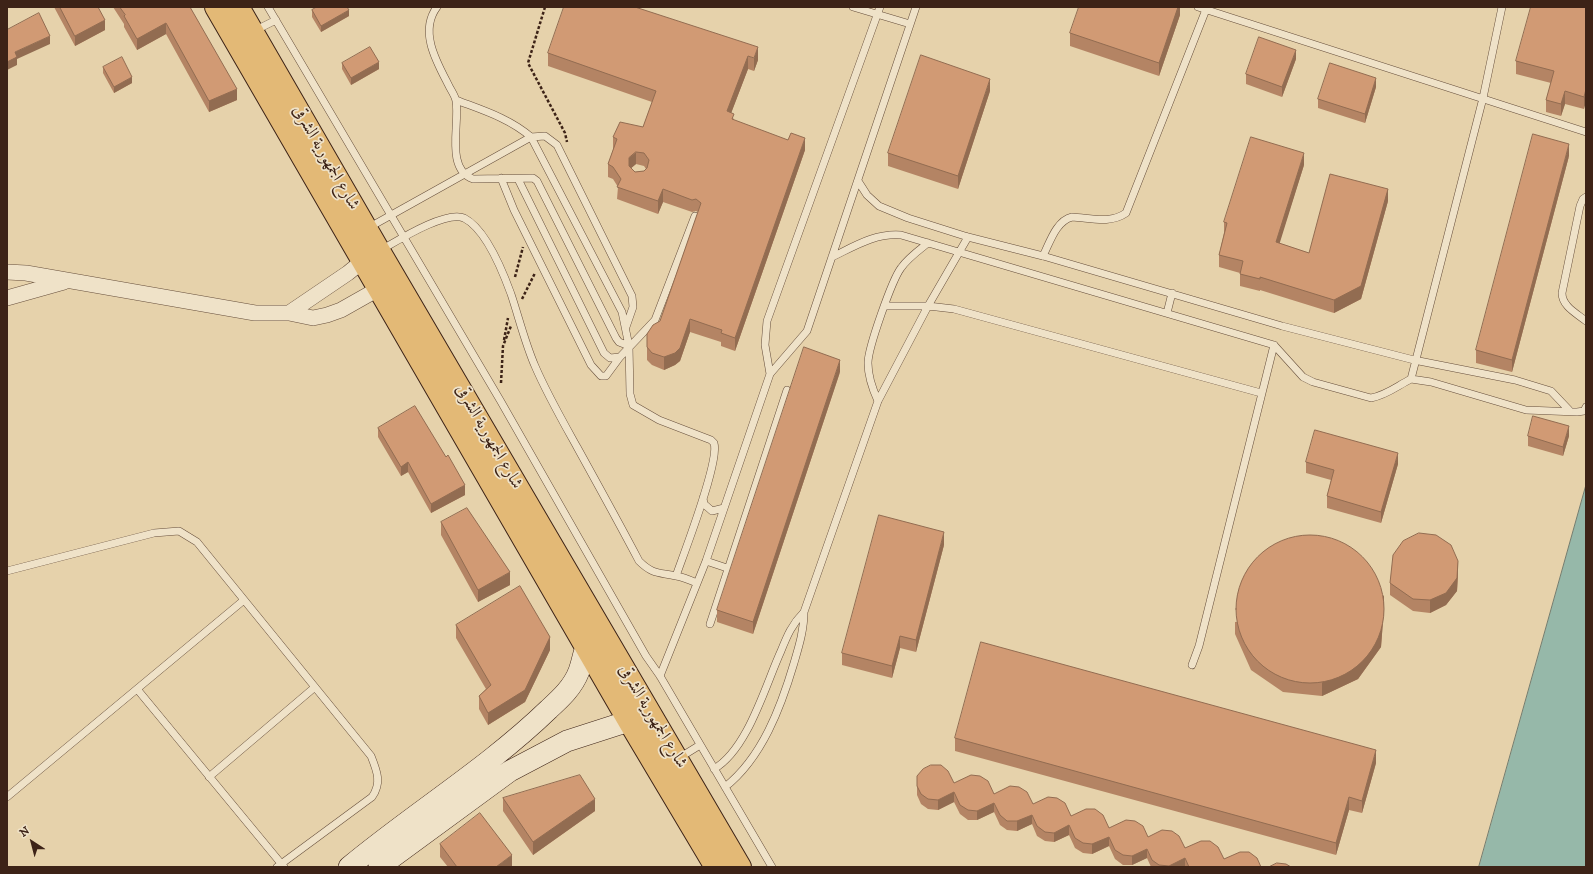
<!DOCTYPE html>
<html>
<head>
<meta charset="utf-8">
<style>
	body { margin:0 }
	#map { position:relative; width:1593px; height:874px; overflow:hidden; background:#e6d2ab; font-family:"IM FELL DW Pica",serif }
	canvas { display:block }
	.frame { position:absolute; inset:0; border:8px solid #3d2317; pointer-events:none }
	.north { position:absolute; left:12px; top:822px; width:40px; height:40px; -webkit-text-stroke:3px #efe2c8; paint-order:stroke; rotate:324deg; font-size:11px; font-weight:700; line-height:16px; text-align:center; color:#3d2317 }
	.north::after { content:''; display:block; margin:auto; width:14px; height:18px; background:#3d2317; clip-path:polygon(50% 0,100% 100%,50% 72%,0 100%) }
</style>
</head>
<body>
<div id="map">
<canvas width="1593" height="874"></canvas>
<div class="frame"></div>
<div class="north">N</div>
</div>
<script>
const ctx = document.querySelector('canvas').getContext('2d');
ctx.lineJoin = 'round';
function fill(path, color) { ctx.fillStyle = color; ctx.fill(path, 'evenodd'); }
function stroke(path, color, width, dash) { ctx.strokeStyle = color; ctx.lineWidth = width; ctx.lineCap = dash ? 'butt' : 'round'; ctx.setLineDash(dash || []); ctx.stroke(path); }
function write(font, color, halo, rows, align = 'center') {
  ctx.font = font + ' "IM FELL DW Pica",Amiri,serif'; ctx.lineWidth = 3.5; ctx.setLineDash([]); ctx.textBaseline = 'middle'; ctx.strokeStyle = halo; ctx.fillStyle = color; for (const [text, x, y, turn = 0] of rows) {
    ctx.save(); ctx.translate(x, y); ctx.rotate((+turn || 0) * Math.PI / 180); ctx.textAlign = isNaN(turn) ? turn : align; if (halo) ctx.strokeText(text, 0, 0); ctx.fillText(text, 0, 0); ctx.restore();
  }
}
const water = new Path2D(`
	M1586 485V867H1479Z`);
fill(water, '#96b8a9');
stroke(water, '#727c6f', 1);
const lane = new Path2D(`
	M268 7 500 400 646 656 660 676 772 867
	M437 7C419 31 436 61 448 84 450 89 455 95 456 101 460 124 445 169 473 179L533 178 537 181 616 338 619 342 629 346
	M853 7 910 24
	M1198 7 1586 132
	M254 31 276 20
	M456 100C482 110 509 118 531 137L622 312 629 346 630 394 633 405 659 420 711 440 714 443C720 461 684 553 676 576
	M501 178 514 210 591 365 601 376H606L620 357
	M518 179 604 353 610 358 620 357 655 320 695 216
	M858 181 867 195 879 206 908 218 968 237 1043 256 1282 326 1414 360 1515 380 1551 391 1569 410
	M1586 197 1583 199 1580 206 1562 293C1562 306 1576 313 1586 321
	M368 228 531 137 545 136 557 145 632 296 633 307 626 327
	M381 250C397 241 446 210 464 218 486 229 503 272 511 294 519 318 525 343 535 366 547 394 562 420 577 447 598 485 619 523 639 561 653 575 659 572 676 576 683 577 690 580 697 583
	M1043 256C1050 242 1056 221 1072 217 1091 218 1110 224 1126 213L1207 7
	M832 257C855 246 875 233 901 235L1274 345 1303 377 1313 382 1371 398C1387 395 1397 386 1411 379L1431 382 1526 410 1577 412 1584 411 1586 407
	M885 306H928L954 309 1261 393
	M1167 313 1172 293
	M770 374 765 345 767 321 880 7
	M1411 379 1483 98 1502 7
	M878 401C872 388 868 377 868 363 868 348 892 280 901 268 908 258 918 251 928 243
	M703 498 704 504 712 511 724 508
	M706 561 730 569
	M7 571 154 533 179 531 197 542 371 756C377 771 382 783 372 797L277 867
	M710 624 787 390
	M1192 665 1199 646 1274 345
	M660 676 706 561 770 374 807 331 916 7
	M137 689 284 867
	M679 758 700 745
	M714 769C748 749 765 686 781 651 787 636 792 624 804 612
	M209 777 315 687
	M725 787C762 758 781 707 794 663 799 646 804 630 804 612L878 401 928 306 968 237
	M7 797 244 600`);
const street = new Path2D(`
	M7 272 26 273 255 313H289L313 318 327 315 341 310 387 284
	M7 298 64 282
	M289 313 348 273 369 256`);
const secondary = new Path2D(`
	M349 867C414 813 488 768 549 709 561 698 573 687 579 671 585 655 581 650 596 637
	M379 867 510 771 567 741 629 721`);
const primary = new Path2D(`
	M216 7 629 721 716 867
	M238 7 379 251 740 867`);
stroke(lane, '#674f3c', 8);
stroke(street, '#674f3c', 16);
stroke(secondary, '#3d2317', 22);
stroke(primary, '#3d2317', 24);
stroke(new Path2D(`
	M545 7 528 63 565 133 567 142
	M515 277 523 247
	M522 299 535 273
	M504 340 508 318
	M501 383 503 346 511 326`), '#3d2317', 2.5, [3, 2]);
stroke(lane, '#efe2c8', 7);
stroke(street, '#efe2c8', 15);
stroke(secondary, '#efe2c8', 21);
stroke(primary, '#e3b976', 22);
fill(new Path2D(`
	M54 7H98L105 30 75 46Z
	M113 7H190L237 100 209 112 166 34 137 50 124 27V24Z
	M635 7 758 60 754 71 748 69 731 113 734 120 805 150 735 351 721 346V342L690 332 680 361 675 365 664 370 652 365 647 360V334L660 321 698 212 696 211 692 212 663 202 658 214 617 199 618 187 613 179 608 177V164L613 150V137L643 127 652 102 548 66V53ZM636 164 644 166 646 169 644 171 635 172 631 168Z
	M1180 7V15L1159 76 1070 46V33Z
	M1586 7 1584 109 1565 104 1561 116 1546 112V100L1551 83 1516 74V61Z
	M312 10 349 16 321 32 312 17Z
	M1296 59 1282 97 1246 84V74Z
	M342 63 379 69 351 85 342 69Z
	M103 67 132 83 114 93 103 73Z
	M1376 87 1365 123 1318 108V99Z
	M990 91 958 189 888 166V153Z
	M1569 156 1512 372 1476 363V350Z
	M1304 165 1279 243 1309 253 1388 201 1361 299 1334 313 1260 290V291L1240 286V273L1219 267V255L1224 233V222Z
	M840 372 753 634 717 622V610Z
	M378 428 446 457 465 495 431 513 408 472 401 476 378 437Z
	M1528 436H1569L1563 456 1528 446Z
	M1306 462 1398 464 1381 523 1327 508V496L1331 480 1306 473Z
	M441 522 510 585 478 602 441 535Z
	M944 545 916 652 900 648 892 678 842 665V653Z
	M1458 574 1457 591 1446 605 1430 613 1413 611 1390 595V583Z
	M1384 608 1381 647 1358 679 1322 696 1283 692 1251 670 1235 634V622Z
	M456 625 550 650 525 702 488 725 479 709V696L486 689 456 638Z
	M955 738 1376 763 1362 813 1349 810 1336 855 955 751Z
	M954 783 1033 804 1109 828 1148 837 1224 859 1261 867H1151L1147 858 1132 865H1123L1115 859 1109 846 1092 854 1083 853 1075 848 1069 835 1054 842 1045 841 1037 836 1032 824 1017 831 1007 830 1000 825 994 812 977 820H968L960 814 954 802 938 810 928 809 921 804 917 795V786Z
	M503 798 595 811 533 855 503 811Z
	M440 844 512 867H448L440 857Z`), '#b48464');
fill(new Path2D(`
	M1178 7H1180V15L1159 76V63Z
	M349 10V16L321 32V26Z
	M105 20V30L75 46V36Z
	M166 23V34L137 50V39Z
	M50 36V44L17 59V65L7 70V62L15 52Z
	M758 47V60L754 71V58Z
	M1296 50V59L1282 97V87Z
	M748 56V69L727 124V111Z
	M379 62V69L351 85V78Z
	M132 77V83L114 93V87Z
	M1376 78V87L1365 123V114Z
	M990 79V91L958 189V176Z
	M237 89V100L209 112V101Z
	M1586 89V102L1584 109V97Z
	M1565 91V104L1561 116V104Z
	M805 138V150L735 351V338Z
	M1569 144V156L1512 372V360Z
	M636 152V164L629 170V158Z
	M1304 153V165L1276 255V242Z
	M663 189V202L658 214V201Z
	M1388 189V201L1361 299 1334 313V300Z
	M690 319V332L680 361 675 365 664 370V357Z
	M840 360V372L753 634V622Z
	M1569 426V436L1563 456V447Z
	M1398 453V464L1381 523V512Z
	M408 462V472L401 476V467Z
	M465 485V495L431 513V504Z
	M944 532V545L916 652V640Z
	M1458 561V574L1457 591 1446 605 1430 613V600Z
	M510 572V585L478 602V590Z
	M1384 595V608L1381 647 1358 679 1322 696V683Z
	M900 636V648L892 678V666Z
	M550 637V650L525 702 488 725V713Z
	M1376 750V763L1362 813V801Z
	M954 792V802L938 810V800Z
	M1349 797V810L1336 855V843Z
	M595 799V811L533 855V842Z
	M994 803V812L977 820V811Z
	M1032 815V824L1017 831V821Z
	M1069 825V835L1054 842V833Z
	M1109 837V846L1092 854V844Z
	M1147 849V858L1132 865V856Z
	M512 855V867H496Z
	M1185 858V867H1169V866Z`), '#926c51');
const building = new Path2D(`
	M60 7H98L105 20 75 36Z
	M120 7H190L237 89 209 101 166 23 137 39 124 16 125 15Z
	M317 7H347L349 10 321 26 312 10Z
	M564 7H635L758 47 754 58 748 56 727 111 734 114 732 119 788 140 791 133 805 138 735 338 721 333 722 330 690 319 680 348 675 353 664 357 652 353 647 347V334L653 325 660 321 701 203 696 199 692 200 663 189 658 201 617 187 621 179 613 167 608 164 617 139 613 137 620 122 643 127 656 91 548 53ZM636 152 644 153 649 160 647 168 644 171 635 172 629 166V158Z
	M1079 7H1178L1159 63 1070 33Z
	M1531 7H1586V89L1584 97 1565 91 1561 104 1546 100 1554 71 1516 61Z
	M39 13 50 36 15 52 17 57 7 62V30Z
	M1259 37 1296 50 1282 87 1246 74Z
	M370 47 379 62 351 78 342 63Z
	M921 55 990 79 958 176 888 153Z
	M122 57 132 77 114 87 103 67Z
	M1330 63 1376 78 1365 114 1318 99Z
	M1533 134 1569 144 1512 360 1476 350Z
	M1251 137 1304 153 1276 242 1309 253 1330 174 1388 189 1361 286 1334 300 1260 277V279L1240 274 1243 261 1219 255 1227 223 1224 222Z
	M804 347 840 360 753 622 717 610Z
	M415 406 446 457 448 455 465 485 431 504 408 462 401 467 378 428Z
	M1533 416 1569 426 1563 447 1528 436Z
	M1315 430 1398 453 1381 512 1327 496 1334 470 1306 462Z
	M467 508 510 572 478 590 441 522Z
	M879 515 944 532 916 640 900 636 892 666 842 653Z
	M1419 533 1436 535 1451 545 1458 561 1457 578 1446 593 1430 600 1413 599 1390 583 1393 555 1403 541Z
	M1236 609a74 74 0 1 1 148 0a74 74 0 1 1-148 0Z
	M520 586 550 637 525 690 488 713 479 696 491 685 456 625Z
	M981 642 1376 750 1362 801 1349 797 1336 843 955 738Z
	M931 765H941L948 771 954 783 971 775 980 776 988 781 994 794 1010 786 1019 787 1027 792 1033 804 1048 797 1057 798 1065 803 1071 816 1086 809H1095L1103 815 1109 828 1126 820 1135 821 1143 826 1148 837 1162 830 1172 831 1179 836 1185 848 1201 841H1210L1218 847 1224 859 1240 852H1249L1257 858 1261 867H1189L1185 858 1169 866 1159 865 1152 860 1147 849 1132 856 1123 855 1115 850 1109 837 1092 844 1083 843 1075 838 1069 825 1054 833 1045 832 1037 826 1032 815 1017 821H1007L1000 815 994 803 977 811 968 810 960 805 954 792 938 800 928 799 921 794 917 786V776L923 769Z
	M580 775 595 799 533 842 503 798Z
	M480 813 512 855 496 867H457L440 844Z
	M1277 863 1286 864 1291 867H1269Z`);
fill(building, '#d19a74');
stroke(building, '#926c51', 1);
write('17px', '#3d2317', '#efe2c8', [
	["شارع الجمهورية الشرقى",325,158,60],
	["شارع الجمهورية الشرقى",488,437,60],
	["شارع الجمهورية الشرقى",652,717,59]
]);
</script>
</body>
</html>
